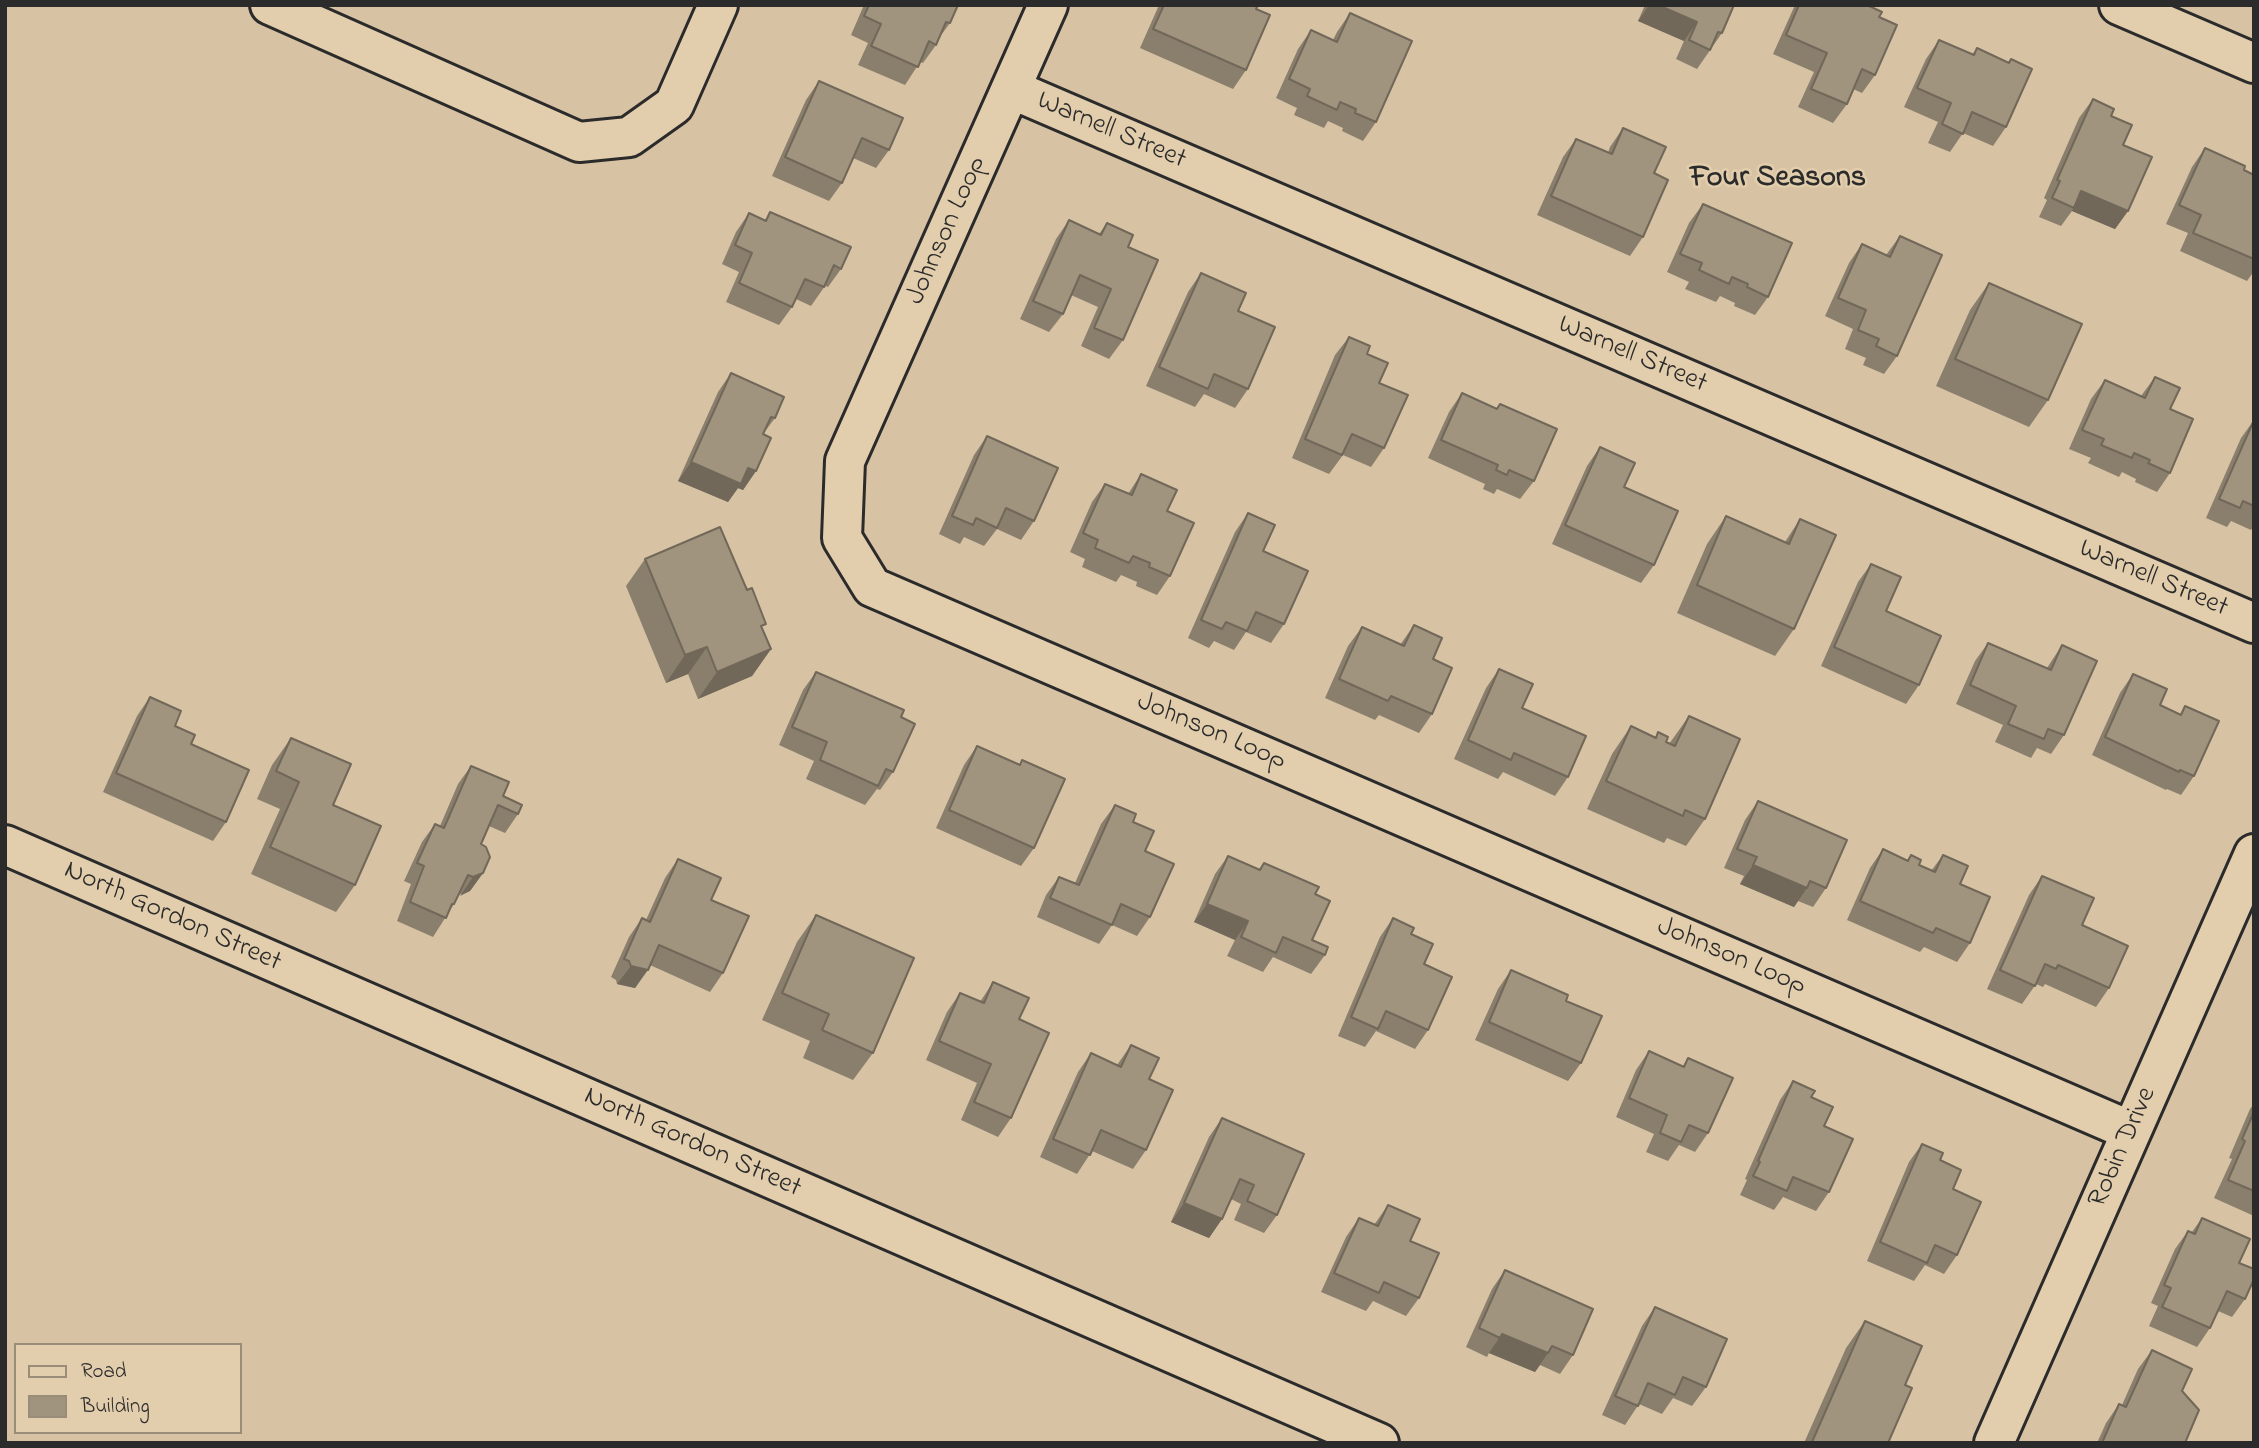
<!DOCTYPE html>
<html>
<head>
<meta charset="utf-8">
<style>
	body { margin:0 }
	#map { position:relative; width:2259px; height:1448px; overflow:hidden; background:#d7c3a4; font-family:"Indie Flower",sans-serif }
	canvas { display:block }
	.frame { position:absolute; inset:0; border:7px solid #2b2b2b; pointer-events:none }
	.legend { position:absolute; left:14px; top:1343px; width:228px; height:91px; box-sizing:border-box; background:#e2cdac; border:2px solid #998c78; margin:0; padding:9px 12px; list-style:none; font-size:21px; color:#2b2b2b }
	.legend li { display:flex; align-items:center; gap:14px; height:35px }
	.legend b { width:35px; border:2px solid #998c78 }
</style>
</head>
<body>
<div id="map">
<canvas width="2259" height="1448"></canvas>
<div class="frame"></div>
<ul class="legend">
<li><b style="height:9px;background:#e2cdac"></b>Road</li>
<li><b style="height:19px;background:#a1947f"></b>Building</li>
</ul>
</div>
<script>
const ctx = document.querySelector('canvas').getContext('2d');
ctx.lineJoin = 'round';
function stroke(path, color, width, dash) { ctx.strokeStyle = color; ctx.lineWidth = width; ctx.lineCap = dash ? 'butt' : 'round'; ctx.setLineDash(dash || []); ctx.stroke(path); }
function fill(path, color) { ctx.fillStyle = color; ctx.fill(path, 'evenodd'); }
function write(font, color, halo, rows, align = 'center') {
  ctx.font = font + ' "Indie Flower",sans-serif'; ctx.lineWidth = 5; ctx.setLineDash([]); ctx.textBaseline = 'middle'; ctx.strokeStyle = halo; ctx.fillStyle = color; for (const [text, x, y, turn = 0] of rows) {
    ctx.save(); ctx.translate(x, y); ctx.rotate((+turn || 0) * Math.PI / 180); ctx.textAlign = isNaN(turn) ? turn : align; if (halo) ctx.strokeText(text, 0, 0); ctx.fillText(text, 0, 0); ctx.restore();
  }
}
const minor = new Path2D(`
	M270 5 579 142 629 137 674 105 718 5
	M1048 5 845 461 842 538 872 587 2131 1131
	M2119 5 2254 63
	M1011 89 2254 623
	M1994 1443 2254 854`);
const tertiary = new Path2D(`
	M5 845 1379 1443`);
stroke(minor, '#2b2b2b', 44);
stroke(tertiary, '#2b2b2b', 44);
stroke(minor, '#e2cdac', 38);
stroke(tertiary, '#e2cdac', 38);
fill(new Path2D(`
	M864 5H958L950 23 939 38 936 45 923 63 920 62 905 85 858 65 868 43 851 35Z
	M1159 5H1258L1256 9 1246 70 1233 89 1140 48Z
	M1645 5H1734L1722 33 1697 69 1676 59 1684 41 1638 21Z
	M1795 5H1867L1879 17 1875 75 1862 93 1853 89 1847 104 1833 123 1798 107 1814 72 1773 54Z
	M1350 13 1376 122 1363 141 1342 131 1343 128 1328 121 1324 128 1294 115 1297 108 1276 98 1298 49 1311 30 1333 40 1337 32Z
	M1939 40 1972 55 1977 48 2008 63 2011 59 2006 127 1993 146 1963 133 1950 152 1928 143 1938 122 1904 107 1926 59Z
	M819 81 889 150 876 168 853 158 842 183 829 201 772 176 806 100Z
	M2093 99 2111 116 2123 145 2128 211 2115 229 2072 211 2061 226 2039 217 2047 200 2044 198 2079 118Z
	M1623 128 1654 173 1643 237 1630 256 1537 215 1563 157 1576 139 1608 153 1610 147Z
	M2205 148 2254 175V271L2247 281 2180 251 2188 233 2166 224 2192 167Z
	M1703 204 1768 297 1755 315 1734 306 1735 303 1720 296 1716 302 1685 289 1689 282 1667 272 1689 223Z
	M770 212 841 269 828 287 825 286 811 306 796 299 792 307 779 325 726 302 739 272 722 264 736 232 749 213 765 220Z
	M1069 220 1099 234 1107 223 1128 247 1123 340 1109 359 1081 346 1098 307 1071 295 1063 314 1049 332 1020 319 1056 239Z
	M1900 236 1897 356 1884 374 1863 365 1866 358 1845 349 1853 329 1825 316 1849 263 1862 244 1886 255Z
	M1201 273 1238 311 1248 389 1235 408 1204 394 1195 407 1146 386 1188 292Z
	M1989 283 2048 400 2029 427 1936 386 1970 310Z
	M1349 337 1367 354 1379 383 1384 448 1371 467 1343 455 1329 474 1292 458 1335 355Z
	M731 373 775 418 763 434 756 471 743 490 738 488 728 502 678 481 718 392Z
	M2155 377 2170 409V473L2157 492 2135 482 2136 479 2122 472 2119 477 2088 463 2091 458 2069 449 2091 399 2105 380 2141 396Z
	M1462 393 1496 409 1500 404 1534 481 1520 499 1497 489 1494 494 1483 489 1485 484 1428 458 1449 412Z
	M2254 420V526L2251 530 2231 521 2227 527 2206 518 2241 438Z
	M987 436 1034 521 1021 540 997 529 984 546 964 537 960 544 939 534 974 455Z
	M1600 447 1624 487 1654 565 1641 583 1552 544 1587 466Z
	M1141 474 1167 511 1170 576 1157 595 1136 586 1137 582 1121 575 1116 582 1082 567 1085 559 1070 552 1092 502 1105 484 1128 494Z
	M1248 513 1263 551 1284 624 1271 643 1246 632 1234 650 1214 641 1209 648 1188 638 1235 532Z
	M1726 516 1785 542 1800 519 1794 629 1775 656 1677 613 1707 544Z
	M645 559 763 629 771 649 752 676 698 699 688 674 666 683 626 586Z
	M1871 564 1886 611 1919 685 1906 704 1821 666 1858 582Z
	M1414 625 1433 659 1432 714 1419 733 1379 715 1375 720 1325 698 1348 646 1362 627 1400 645Z
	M1988 643 2047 668 2062 645 2064 735 2051 754 2037 748 2031 758 1995 742 2003 725 1956 704 1975 661Z
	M1499 669 1522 708 1568 777 1555 796 1503 772 1498 779 1454 759 1486 688Z
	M816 672 901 717 893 772 880 790 877 789 865 805 806 779 814 761 779 745 803 690Z
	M2133 674 2160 705 2180 714 2185 706 2194 776 2181 795 2167 789 2166 790 2092 755 2120 693Z
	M150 697 191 744 226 822 213 841 103 792 137 716Z
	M1689 716 1705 819 1686 846 1667 838 1664 843 1587 809 1612 754 1631 726 1655 737 1658 732 1666 742 1669 744Z
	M291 738 333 805 355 885 336 912 251 874 280 809 257 799 272 765Z
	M977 746 1019 765 1022 760 1034 848 1021 866 936 828 964 765Z
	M471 766 503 796 518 814 505 833 489 826 481 844 483 873 470 891 458 895 454 904 433 937 397 921 411 884 404 881 422 842 435 824 440 826 458 784Z
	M1758 801 1826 888 1813 907 1798 901 1794 907 1740 884 1744 876 1724 868 1745 820Z
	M1115 805 1133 822 1145 851 1150 917 1137 936 1112 925 1099 944 1037 917 1046 895 1059 877 1075 883 1101 824Z
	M1883 849 1907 860 1911 855 1919 865 1931 871 1943 855 1960 884 1970 943 1957 962 1924 947 1920 952 1847 920 1870 868Z
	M1228 856 1259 869 1264 863 1315 894 1312 940 1325 955 1311 974 1273 957 1263 972 1227 956 1235 940 1194 922 1215 874Z
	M678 859 711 900 723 973 710 992 650 965 635 988 617 984 616 980 611 977 629 937 642 918 646 920 665 878Z
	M2042 876 2082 925 2109 988 2096 1007 2045 984 2043 987 2036 984 2022 1004 1987 989 2029 895Z
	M816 915 873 1053 853 1080 803 1058 810 1041 762 1020 797 942Z
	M1393 918 1411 934 1424 964 1428 1030 1415 1049 1376 1031 1365 1047 1338 1036 1380 937Z
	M1511 970 1566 1001 1581 1063 1568 1081 1475 1040 1498 989Z
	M993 982 1019 1019 1011 1118 998 1137 961 1120 977 1083 926 1060 947 1012 960 993 980 1002Z
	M1131 1045 1149 1079 1146 1150 1133 1169 1092 1151 1077 1174 1040 1157 1078 1072 1091 1053 1117 1065Z
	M1649 1051 1683 1066 1688 1058 1708 1133 1695 1152 1679 1145 1668 1161 1646 1152 1654 1134 1616 1117 1636 1070Z
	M1793 1081 1811 1097 1824 1126 1829 1192 1816 1211 1783 1197 1774 1210 1740 1195 1747 1180 1745 1179 1780 1100Z
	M2254 1104V1216L2214 1198 2232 1159 2229 1158 2250 1109Z
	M1222 1118 1277 1215 1264 1233 1234 1220 1241 1204 1231 1199 1222 1219 1209 1238 1171 1222 1209 1137Z
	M1922 1144 1940 1160 1953 1189 1957 1255 1944 1274 1925 1265 1914 1281 1867 1261 1909 1162Z
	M1388 1205 1410 1241 1419 1298 1406 1316 1373 1301 1366 1311 1321 1292 1346 1237 1359 1218 1374 1225Z
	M2202 1218 2239 1263 2245 1299 2232 1317 2218 1311 2210 1328 2197 1347 2149 1326 2158 1306 2151 1303 2175 1249 2188 1231 2192 1232Z
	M1505 1270 1573 1355 1560 1374 1540 1365 1535 1372 1489 1353 1487 1357 1466 1347 1492 1289Z
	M1655 1307 1706 1387 1692 1406 1673 1398 1662 1414 1639 1404 1625 1425 1602 1415 1642 1326Z
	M1865 1321 1905 1385 1888 1443H1804L1846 1348Z
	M2152 1350 2182 1391 2185 1443H2097L2106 1423 2119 1404 2122 1405 2138 1369Z`), '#8a7f6d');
fill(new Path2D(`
	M1649 5H1658L1697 22 1684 41 1638 21Z
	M2081 191 2128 211 2115 229 2072 211Z
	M691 462 748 468 756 471 743 490 738 488 728 502 678 481Z
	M707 647 688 674 666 683 685 655Z
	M771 649 752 676 698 699 717 672Z
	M1753 865 1807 888 1794 907 1740 884Z
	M483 873 470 891 460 896 473 877Z
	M1207 904 1248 921 1235 940 1194 922Z
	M631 966 648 970 635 988 617 984Z
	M1184 1203 1222 1219 1209 1238 1171 1222Z
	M1502 1334 1548 1353 1535 1372 1489 1353Z`), '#716859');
const building = new Path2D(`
	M869 5H958L950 23 946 22 936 45 929 41 918 67 871 46 881 24 864 16Z
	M1164 5H1258L1256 9 1270 15 1246 70 1153 29Z
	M1658 5H1734L1722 33 1718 32 1710 50 1689 40 1697 22Z
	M1799 5H1867L1882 12 1879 17 1897 25 1875 75 1862 69 1847 104 1811 89 1827 53 1786 35Z
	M1350 13 1412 41 1376 122 1355 113 1356 109 1340 102 1337 110 1307 96 1310 89 1289 79 1311 30 1337 42Z
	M1939 40 1974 55 1977 48 2009 63 2011 59 2032 69 2006 127 1972 112 1963 134 1942 124 1951 103 1917 88Z
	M819 81 903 118 889 150 862 138 842 183 785 157Z
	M2093 99 2114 109 2111 116 2132 125 2123 145 2152 157 2128 211 2081 191 2074 208 2052 198 2060 181 2057 180Z
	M1623 128 1666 147 1654 173 1668 180 1643 237 1551 196 1576 139 1612 154Z
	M2205 148 2245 166 2244 170 2254 175V259L2193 233 2201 215 2179 205Z
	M1703 204 1792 243 1768 297 1747 287 1748 284 1732 277 1729 284 1699 270 1702 263 1680 254Z
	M770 212 851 247 841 269 834 265 824 287 805 279 792 307 739 283 752 253 735 245 749 213 766 221Z
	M1069 220 1101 235 1107 223 1133 235 1128 247 1158 260 1123 340 1094 328 1111 289 1080 275 1063 314 1033 301Z
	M1900 236 1942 255 1897 356 1876 346 1879 339 1858 330 1866 310 1838 298 1862 244 1890 257Z
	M1201 273 1246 293 1238 311 1275 327 1248 389 1214 374 1208 389 1159 367Z
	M1989 283 2082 324 2048 400 1955 359Z
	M1349 337 1370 346 1367 354 1388 363 1379 383 1408 395 1384 448 1352 434 1342 455 1305 439Z
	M731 373 784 397 775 418 771 417 763 434 771 438 756 471 748 468 741 484 691 462Z
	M2155 377 2180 388 2170 409 2193 419 2170 473 2148 463 2150 460 2134 453 2132 458 2101 445 2104 439 2082 430 2105 380 2145 398Z
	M1462 393 1497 409 1500 404 1557 429 1534 481 1509 470 1507 475 1496 470 1498 465 1441 440Z
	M2254 420V506L2243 501 2240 508 2219 499Z
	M987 436 1058 468 1034 521 1006 508 997 528 976 518 973 525 952 516Z
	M1600 447 1635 463 1624 487 1678 511 1654 565 1565 525Z
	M1141 474 1177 490 1167 511 1194 523 1170 576 1149 567 1150 563 1133 556 1129 563 1095 548 1098 540 1083 533 1105 484 1132 495Z
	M1248 513 1275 525 1263 551 1308 571 1284 624 1256 612 1247 631 1226 622 1222 629 1201 620Z
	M1726 516 1789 544 1800 519 1836 535 1794 629 1697 585Z
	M720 527 747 590 752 588 766 624 761 626 771 649 717 672 707 647 685 655 645 559Z
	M1871 564 1901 577 1886 611 1941 636 1919 685 1834 647Z
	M1414 625 1442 638 1433 659 1452 668 1432 714 1391 696 1388 701 1339 679 1362 627 1404 646Z
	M1988 643 2051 670 2062 645 2097 661 2064 735 2048 729 2044 739 2008 724 2016 706 1970 685Z
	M1499 669 1533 684 1522 708 1586 736 1568 777 1514 753 1511 760 1468 740Z
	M816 672 904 710 901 717 915 724 893 772 886 769 878 786 820 760 827 742 792 727Z
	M2133 674 2167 689 2160 705 2181 715 2185 706 2219 721 2194 776 2180 770 2179 772 2105 737Z
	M150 697 181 711 175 726 195 735 191 744 249 770 226 822 116 773Z
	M1689 716 1740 739 1705 819 1685 810 1683 816 1606 781 1631 726 1656 738 1658 732 1668 737 1666 742 1675 746Z
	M291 738 351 764 333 805 381 826 355 885 270 847 299 782 276 771Z
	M977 746 1020 765 1022 760 1065 779 1034 848 949 810Z
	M471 766 509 782 503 796 522 805 518 814 498 805 481 844 486 847 490 857 483 873 473 877 468 875 454 904H452L446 918 410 902 424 866 417 863 435 824 444 828Z
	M1758 801 1847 840 1826 888 1810 881 1807 888 1753 865 1757 857 1737 849Z
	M1115 805 1136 814 1133 822 1154 831 1145 851 1174 864 1150 917 1121 904 1112 925 1050 898 1059 877 1079 885Z
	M1883 849 1908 861 1911 855 1921 860 1919 865 1935 872 1943 855 1968 866 1960 884 1990 897 1970 943 1936 928 1933 933 1860 901Z
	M1228 856 1260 870 1264 863 1319 887 1315 894 1330 901 1312 940 1328 947 1325 955 1283 937 1276 953 1241 937 1248 921 1207 904Z
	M678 859 721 878 711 900 749 916 723 973 659 945 648 970 631 966 629 961 624 959 642 918 650 922Z
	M2042 876 2094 898 2082 925 2128 946 2109 988 2058 965 2056 969 2045 964 2035 986 2000 970Z
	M816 915 914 958 873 1053 822 1030 829 1014 782 993Z
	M1393 918 1414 928 1411 934 1433 944 1424 964 1452 977 1428 1030 1386 1011 1378 1029 1351 1017Z
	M1511 970 1568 995 1566 1001 1602 1016 1581 1063 1489 1022Z
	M993 982 1029 998 1019 1019 1049 1033 1011 1118 974 1102 991 1064 939 1041 960 993 984 1003Z
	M1131 1045 1159 1058 1149 1079 1173 1090 1146 1150 1101 1130 1090 1155 1053 1139 1091 1053 1121 1067Z
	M1649 1051 1684 1067 1688 1058 1733 1078 1708 1133 1689 1125 1681 1142 1660 1133 1667 1115 1629 1098Z
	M1793 1081 1815 1091 1811 1097 1833 1107 1824 1126 1853 1139 1829 1192 1793 1177 1787 1191 1753 1176 1760 1162 1758 1161Z
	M2254 1112V1191L2228 1180 2245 1141 2242 1139Z
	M1222 1118 1304 1154 1277 1215 1247 1201 1254 1185 1240 1179 1222 1219 1184 1203Z
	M1922 1144 1943 1153 1940 1160 1961 1170 1953 1189 1981 1202 1957 1255 1935 1245 1927 1263 1880 1242Z
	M1388 1205 1420 1219 1410 1241 1439 1253 1419 1298 1384 1282 1379 1293 1334 1273 1359 1218 1378 1226Z
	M2202 1218 2250 1239 2239 1263 2254 1269V1279L2245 1299 2227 1291 2210 1328 2162 1307 2171 1288 2164 1285 2188 1231 2195 1234Z
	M1505 1270 1593 1309 1573 1355 1552 1346 1548 1353 1502 1334 1500 1338 1479 1328Z
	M1655 1307 1727 1339 1706 1387 1683 1377 1675 1395 1648 1383 1638 1406 1615 1396Z
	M1865 1321 1922 1346 1905 1385 1912 1388 1888 1443H1813L1812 1442Z
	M2152 1350 2192 1369 2182 1391 2199 1410 2185 1443H2102L2119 1404 2126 1407Z`);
fill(building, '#a1947f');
stroke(building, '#716859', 2);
write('28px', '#2b2b2b', '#e2cdac', [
	["Warnell Street",1111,132,23],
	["Johnson Loop",948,231,-66],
	["Warnell Street",1632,356,23],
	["Warnell Street",2153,580,23],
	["Johnson Loop",1211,733,23],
	["North Gordon Street",172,918,24],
	["Johnson Loop",1731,958,23],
	["North Gordon Street",692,1144,24],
	["Robin Drive",2124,1148,-66]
]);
write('bold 30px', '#2b2b2b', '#e2cdac', [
	["Four Seasons",1778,180]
]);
</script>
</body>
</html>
